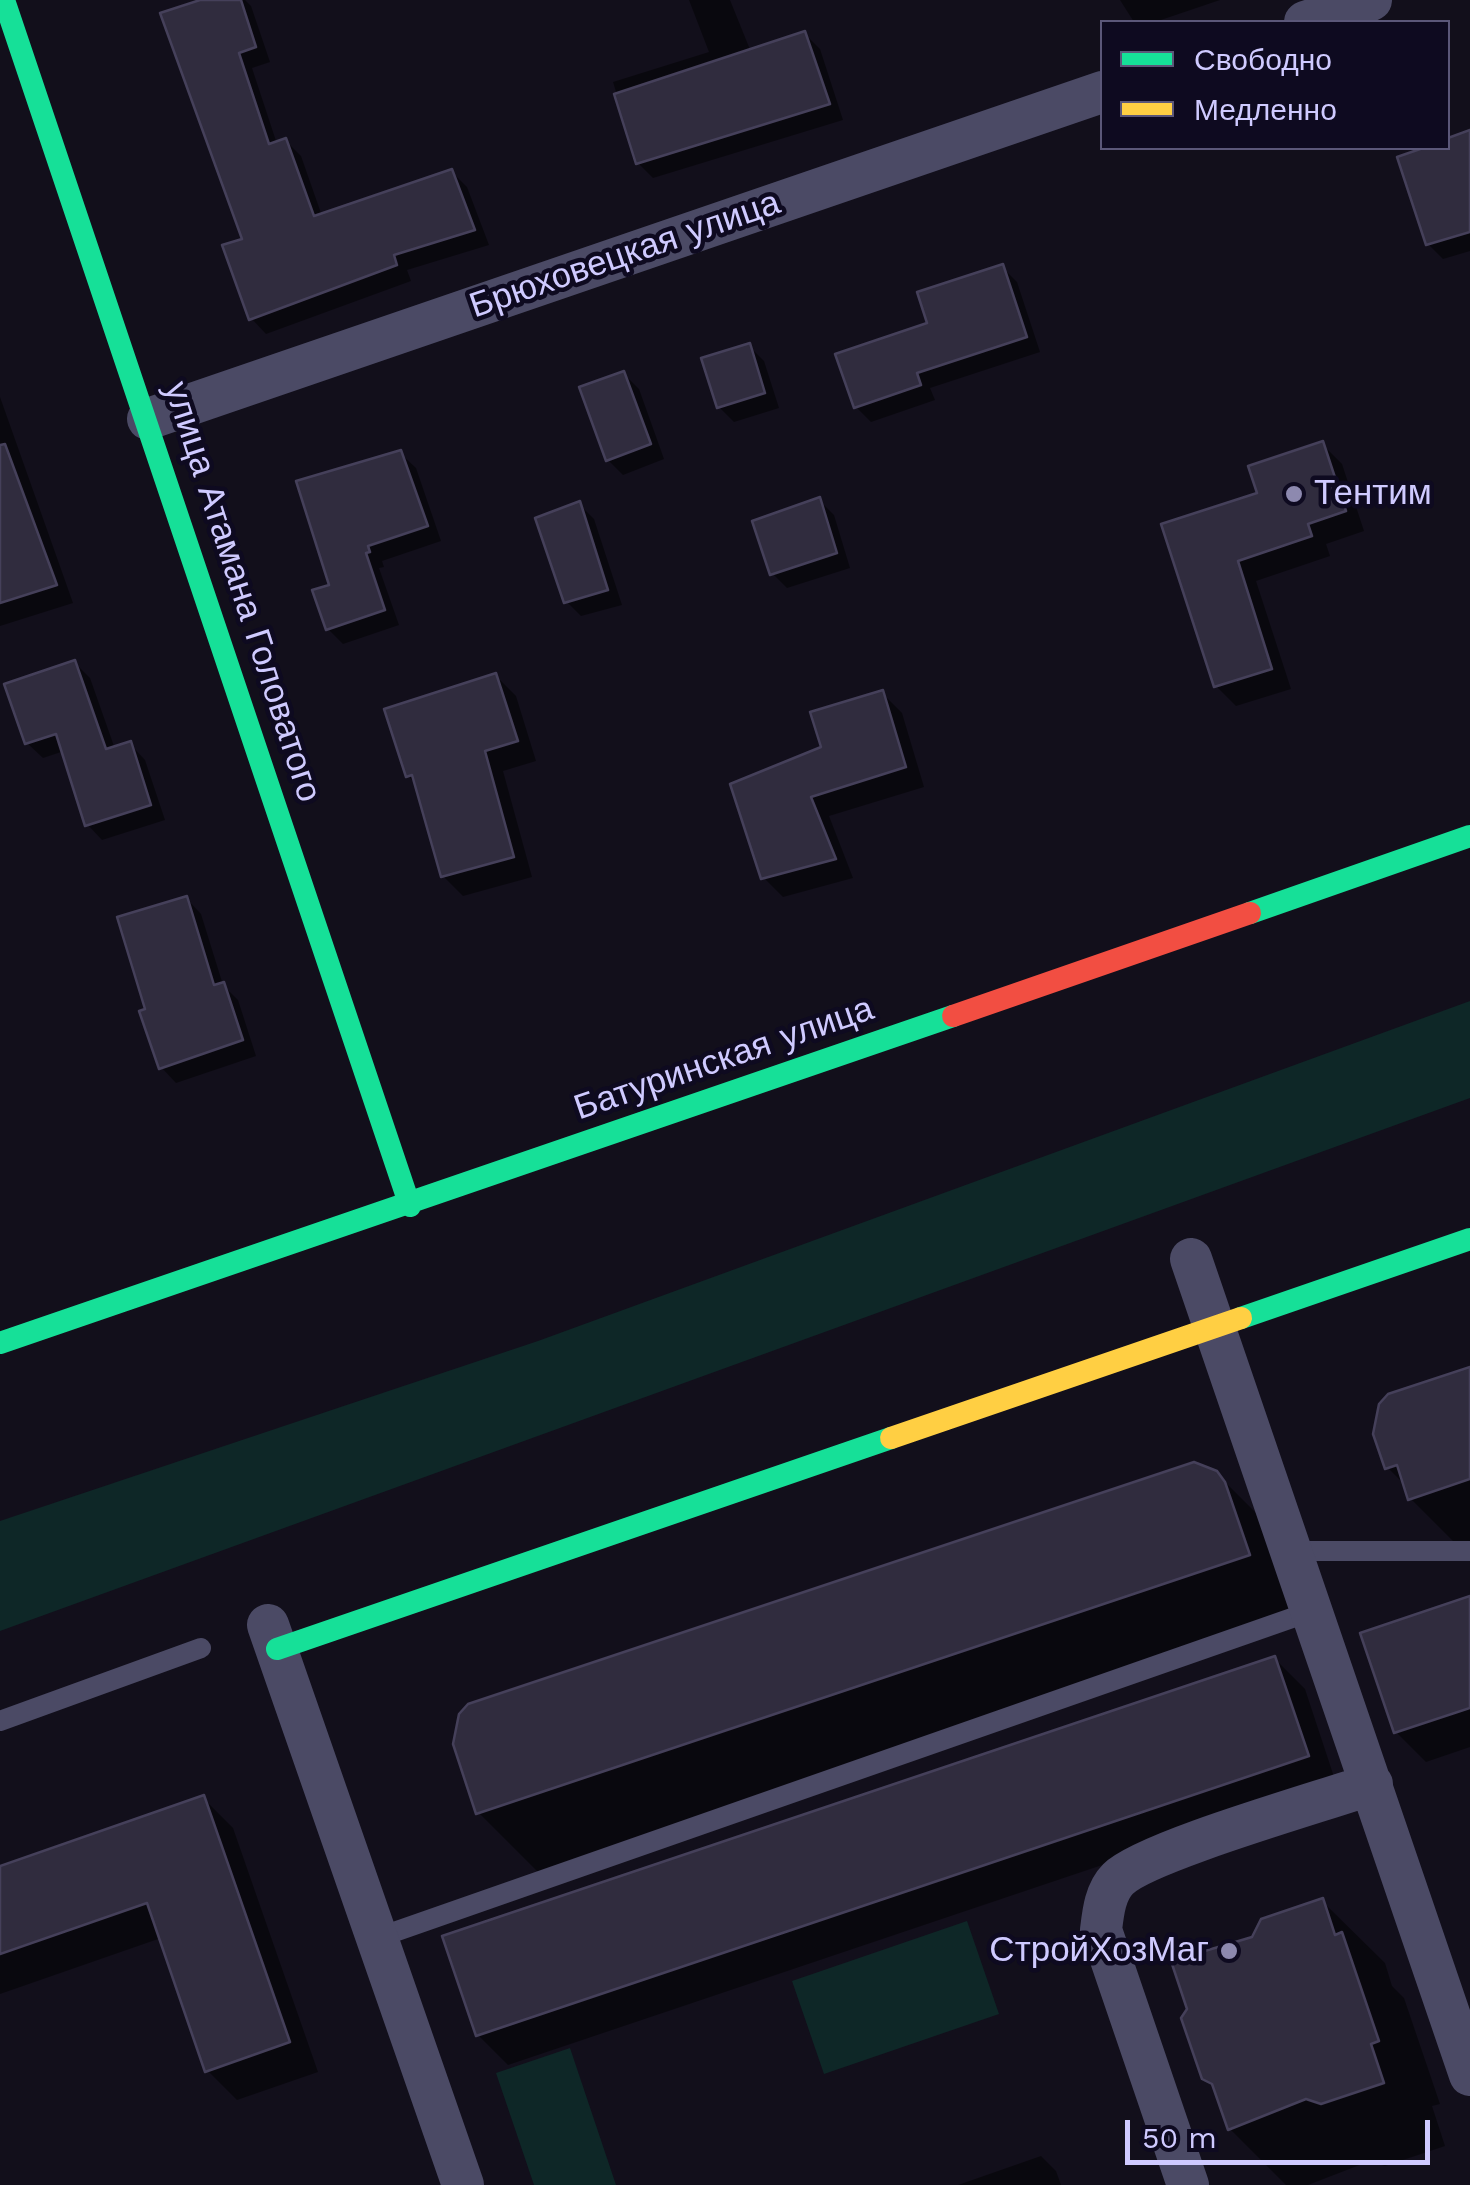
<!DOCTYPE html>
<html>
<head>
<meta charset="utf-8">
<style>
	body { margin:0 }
	#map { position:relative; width:1470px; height:2185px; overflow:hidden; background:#120f1b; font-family:"Work Sans",sans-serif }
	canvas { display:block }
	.legend { position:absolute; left:1100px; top:20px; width:350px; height:130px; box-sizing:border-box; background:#0e0a20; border:2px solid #5b5779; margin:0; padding:12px 18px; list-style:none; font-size:30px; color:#cfcaff }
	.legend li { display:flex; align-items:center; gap:20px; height:50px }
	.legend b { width:50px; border:2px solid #5b5779 }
	.scale { position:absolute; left:1125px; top:2120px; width:305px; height:45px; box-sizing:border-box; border:5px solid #cfcaff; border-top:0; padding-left:12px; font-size:30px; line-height:35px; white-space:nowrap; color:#cfcaff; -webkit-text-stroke:8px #0e0a20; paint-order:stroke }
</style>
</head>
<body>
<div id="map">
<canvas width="1470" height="2185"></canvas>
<ul class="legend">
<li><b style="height:12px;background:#16e098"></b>Свободно</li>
<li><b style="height:12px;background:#ffcf43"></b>Медленно</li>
</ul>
<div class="scale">50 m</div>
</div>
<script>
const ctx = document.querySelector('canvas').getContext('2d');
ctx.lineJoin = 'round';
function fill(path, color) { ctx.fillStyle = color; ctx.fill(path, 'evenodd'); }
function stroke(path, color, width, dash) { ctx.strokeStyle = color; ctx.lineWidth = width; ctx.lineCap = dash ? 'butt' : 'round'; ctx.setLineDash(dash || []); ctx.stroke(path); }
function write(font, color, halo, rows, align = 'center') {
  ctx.font = font + ' "Work Sans",sans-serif'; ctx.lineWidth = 9; ctx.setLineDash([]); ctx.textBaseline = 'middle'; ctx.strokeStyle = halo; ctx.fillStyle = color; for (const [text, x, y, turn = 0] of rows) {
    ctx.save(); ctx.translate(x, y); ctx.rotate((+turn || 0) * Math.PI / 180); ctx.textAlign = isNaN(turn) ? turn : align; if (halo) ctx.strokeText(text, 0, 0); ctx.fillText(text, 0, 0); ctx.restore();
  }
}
fill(new Path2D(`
	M1470 1001V1098L0 1631V1521L538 1341Z
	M967 1921 999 2014 824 2074 792 1981Z
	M570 2048 616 2185H534L496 2073Z`), '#0e2727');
fill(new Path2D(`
	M208 0H245L251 6 270 62 252 68 277 144 286 141 301 156 322 216 452 172 467 187 489 245 407 270 411 281 266 334 251 318 245 241Z
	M689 0H730L751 52 805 34 820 49 843 120 653 178 638 163 613 82 709 52Z
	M1120 0H1220L1155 22H1134Z
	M1470 133V251L1443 259 1428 244 1400 159 1430 148H1448V141Z
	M1002 267 1017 282 1040 352 930 388 935 400 871 422 856 407 930 324Z
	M749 346 764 361 779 408 734 422 719 407Z
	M624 374 639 389 664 459 623 475 608 460Z
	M0 397 73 603 0 626Z
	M1322 444 1342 464 1364 531 1326 544 1330 556 1256 581 1291 689 1236 706 1216 686 1164 525 1260 495Z
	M400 453 416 468 441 541 382 561 384 567 379 568 399 625 343 644 328 629 332 586Z
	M819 500 834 515 850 568 787 588 772 573Z
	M579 504 594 519 622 605 581 616 566 601Z
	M75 663 90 678 115 749 130 744 145 760 165 820 102 840 87 824 64 751 43 758 27 743Z
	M496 676 516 696 536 761 503 771 532 877 463 896 443 876 417 785 408 776Z
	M882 693 902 713 924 787 829 816 853 878 783 897 763 877 824 749Z
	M186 898 201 914 223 985 238 1000 256 1056 176 1083 161 1067 148 1010Z
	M1470 1369V1558L1410 1498 1407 1487 1387 1467Z
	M1216 1473 1279 1536 1311 1618 541 1875 479 1813Z
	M1470 1599V1747L1426 1762 1396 1732Z
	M1275 1659 1305 1689 1337 1786 508 2065 478 2035Z
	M203 1798 233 1828 318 2072 237 2100 208 2071 161 1938 0 1994V1869Z
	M1322 1901 1385 1963 1392 1986 1404 1998 1440 2104 1432 2106 1445 2146 1385 2166 1370 2161 1308 2185H1286L1230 2129 1217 2091 1204 2078 1254 1939Z
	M1041 2156 1056 2171 1061 2185H958Z`), '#0007');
const building = new Path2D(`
	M200 0H241L256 47 239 53 269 144 286 138 314 216 452 169 475 230 394 255 397 265 249 320 222 245 242 239 160 13Z
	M805 31 830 104 636 164 614 94Z
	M1470 130V232L1426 245 1397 157 1423 148H1448V138Z
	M1003 264 1027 337 917 373 921 385 854 408 835 354 927 323 917 292Z
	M750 343 765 393 717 408 701 358Z
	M624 371 651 444 606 461 579 387Z
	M1323 441 1346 511 1308 524 1312 536 1238 561 1272 669 1214 687 1161 524 1257 493 1248 466Z
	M5 444 57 585 0 603V445Z
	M401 450 428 526 368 546 370 552 366 553 385 610 326 630 312 590 329 585 296 481Z
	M820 497 837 553 770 575 752 521Z
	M580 501 608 590 564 603 535 518Z
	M75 660 106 749 131 741 151 805 85 826 56 734 25 744 4 684Z
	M496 673 518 741 485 751 514 857 441 877 412 775 406 777 384 709Z
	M883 690 906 767 811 797 836 859 761 879 730 784 821 747 810 712Z
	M187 896 214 985 224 982 243 1040 159 1069 139 1011 145 1009 117 917Z
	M1470 1367V1479L1408 1500 1397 1465 1385 1469 1373 1434 1379 1404 1388 1394Z
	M1194 1462 1217 1471 1225 1482 1250 1555 476 1814 453 1744 459 1714 468 1704Z
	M1470 1596V1708L1394 1733 1360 1633Z
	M1275 1656 1309 1756 476 2036 442 1936Z
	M204 1795 290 2042 205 2072 147 1903 0 1954V1866Z
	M1323 1898 1335 1935 1342 1932 1379 2041 1371 2044 1384 2083 1321 2104 1306 2099 1228 2130 1212 2084 1202 2079 1181 2018 1187 2009 1171 1961 1252 1937 1261 1919Z`);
fill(building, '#302c3e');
stroke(building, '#45405a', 2.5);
stroke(new Path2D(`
	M1291 1551H1470
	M0 1721 201 1648
	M377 1938 1312 1611`), '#4b4a65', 20);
stroke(new Path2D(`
	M1305 22 1371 0
	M148 419 1102 92
	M1191 1259 1470 2075
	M268 1625 463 2185
	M1188 2185 1101 1930C1103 1913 1105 1892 1118 1879 1146 1851 1324 1801 1372 1784`), '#4b4a65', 42);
stroke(new Path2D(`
	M4 0 410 1206
	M1250 913 1470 836
	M1241 1318 1470 1239
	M0 1343 953 1016
	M277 1649 891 1438`), '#16e098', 22);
stroke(new Path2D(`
	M891 1438 1241 1318`), '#ffcf43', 22);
stroke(new Path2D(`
	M953 1016 1250 913`), '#f24e42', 22);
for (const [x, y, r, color] of [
	[1294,494,10,"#8d89af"],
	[1229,1951,10,"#8d89af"]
]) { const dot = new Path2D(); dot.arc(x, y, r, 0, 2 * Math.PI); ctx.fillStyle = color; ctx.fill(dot); stroke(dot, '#0e0a20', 4); }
write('35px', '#cfcaff', '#0e0a20', [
	["Брюховецкая улица",625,255,-19],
	["улица Атамана Головатого",242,592,72],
	["Батуринская улица",724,1059,-19]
]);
write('35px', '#cfcaff', '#0e0a20', [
	["Тентим",1314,494],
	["СтройХозМаг",1209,1951,"right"]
], 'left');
</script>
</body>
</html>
